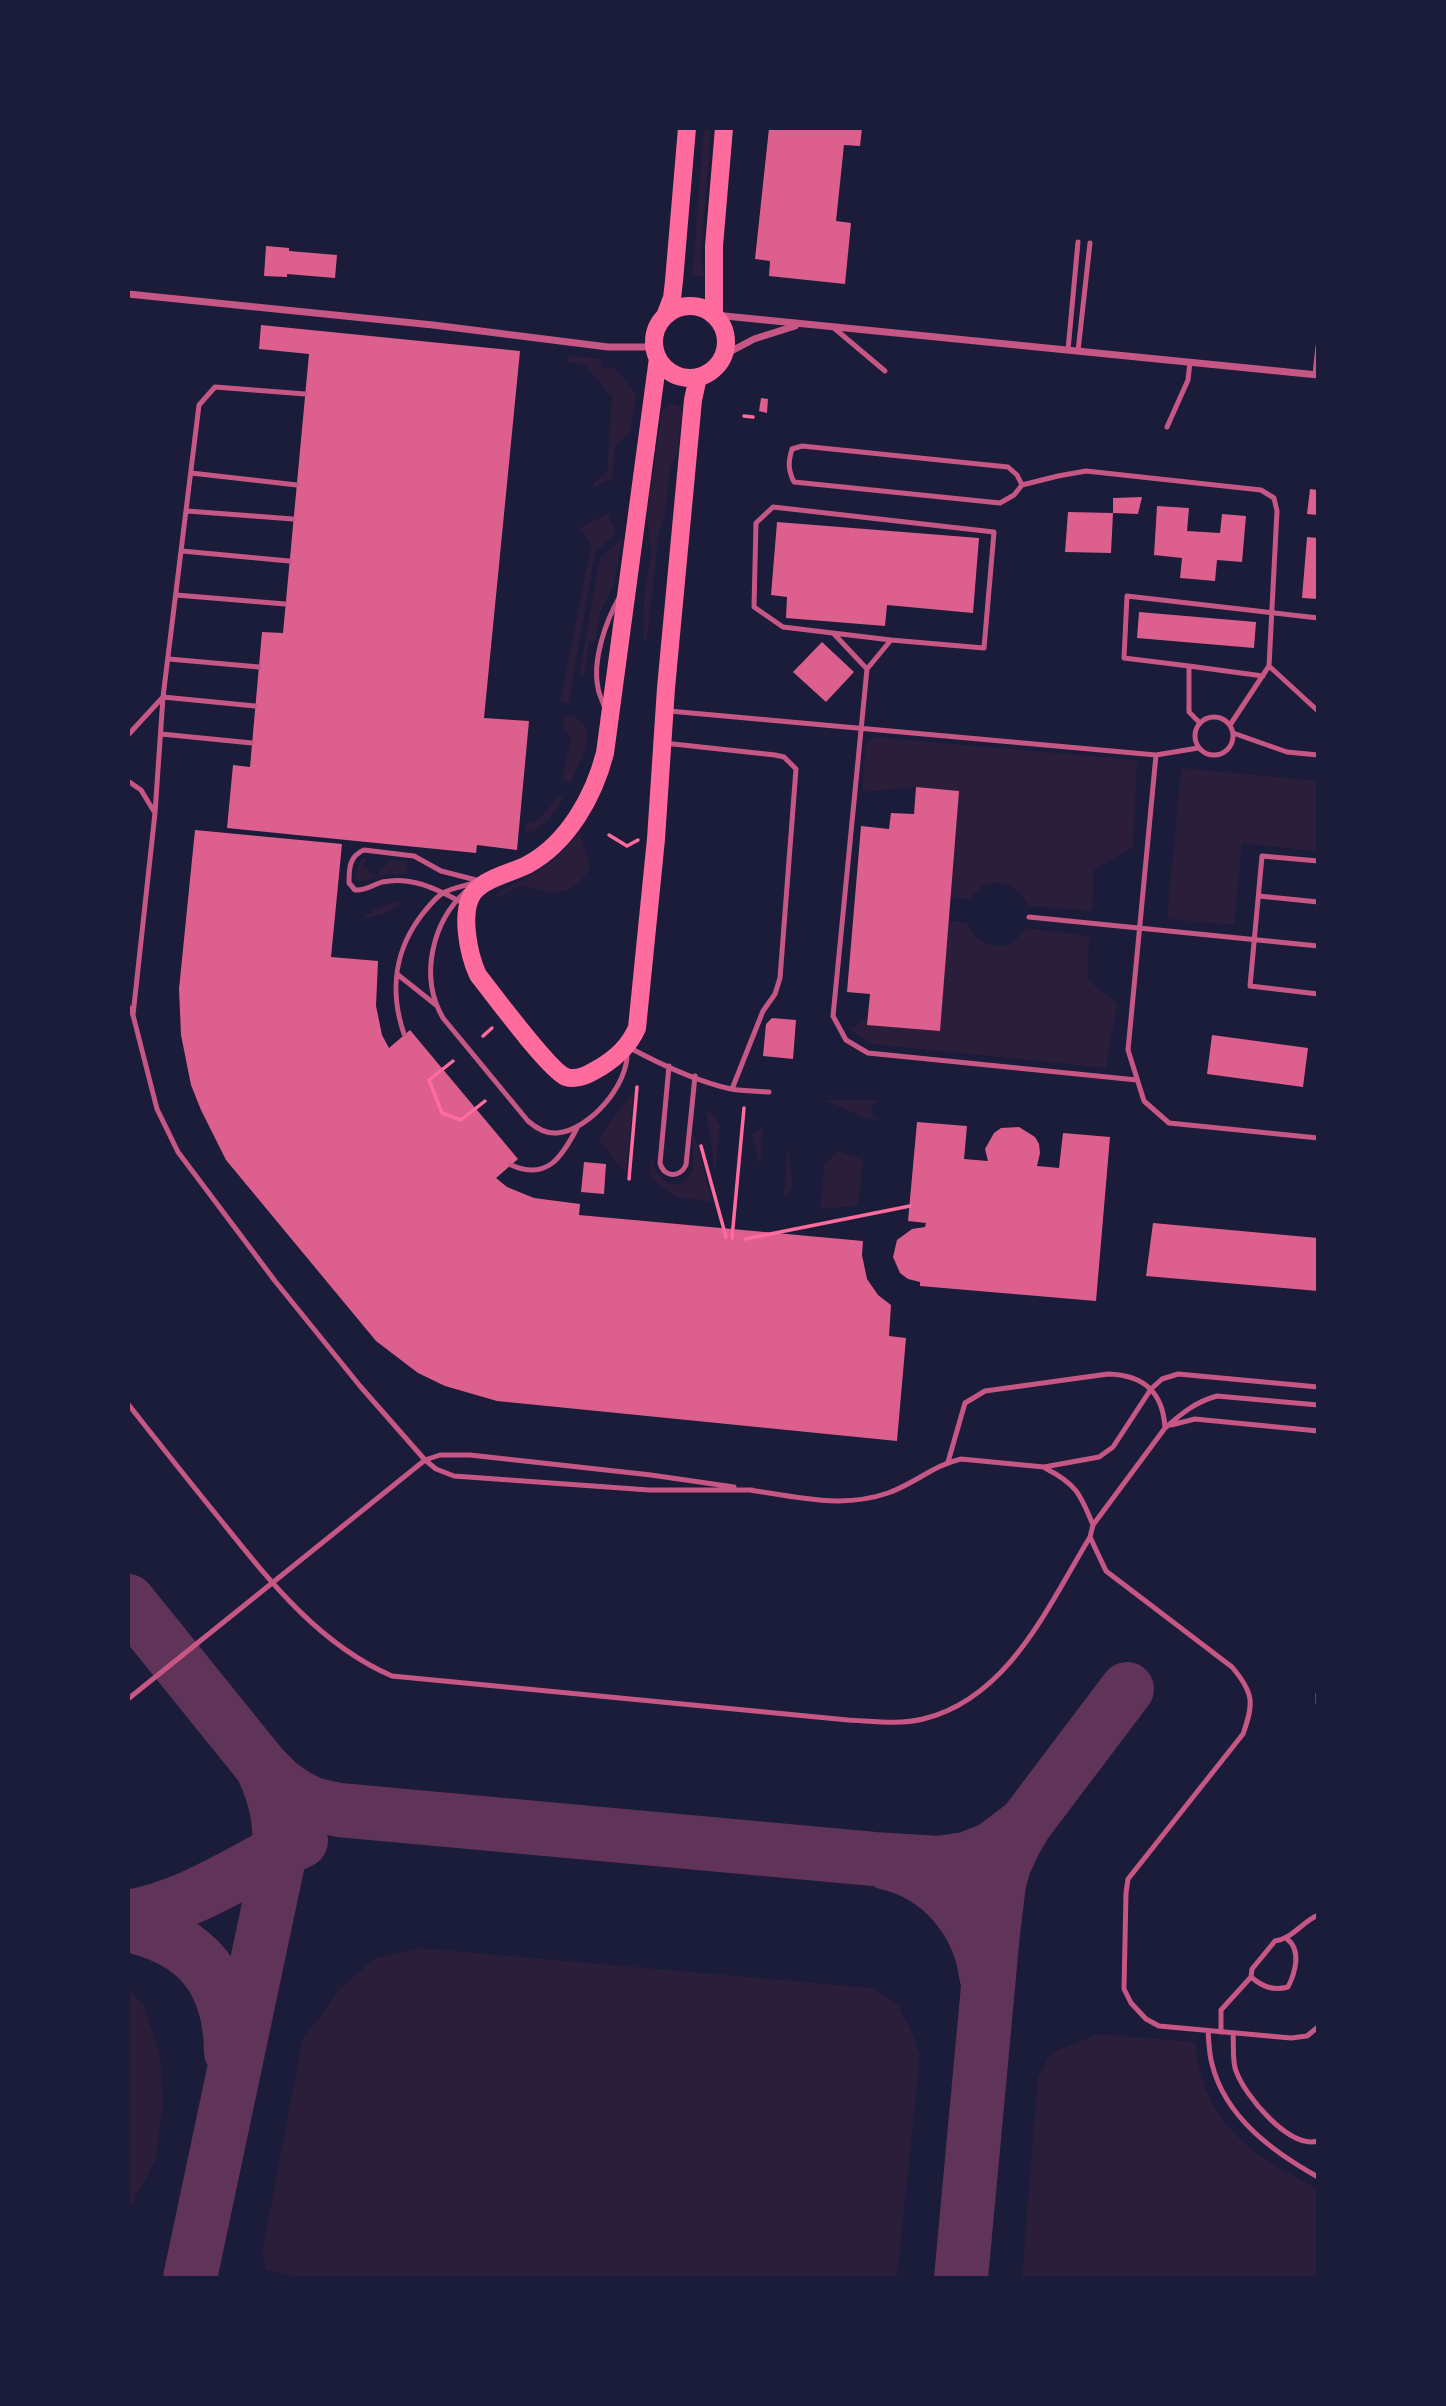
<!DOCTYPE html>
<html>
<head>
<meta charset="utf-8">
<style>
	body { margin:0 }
	#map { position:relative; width:1446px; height:2406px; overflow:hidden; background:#1b1b3a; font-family:"Open Sans",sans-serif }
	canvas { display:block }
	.frame { position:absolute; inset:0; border:130px solid #1b1b3a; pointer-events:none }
</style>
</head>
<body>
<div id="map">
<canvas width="1446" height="2406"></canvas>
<div class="frame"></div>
</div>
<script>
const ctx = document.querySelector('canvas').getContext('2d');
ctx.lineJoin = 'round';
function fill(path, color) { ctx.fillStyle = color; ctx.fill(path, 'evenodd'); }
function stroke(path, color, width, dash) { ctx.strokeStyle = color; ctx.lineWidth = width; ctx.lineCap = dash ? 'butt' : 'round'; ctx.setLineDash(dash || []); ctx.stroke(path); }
fill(new Path2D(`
	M704 128H711L701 256 704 276 692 277Z
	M573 356 602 359V367L615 368 636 394 631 431 615 447 613 478 593 488 594 483 607 472 612 398 584 364 565 362 567 358Z
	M671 403 680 407 682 413 677 457 670 466 665 516 659 532 647 640H643L644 599 651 553 647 515 662 411 666 406Z
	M609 513 610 520 617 532 595 553 569 703 560 702 591 545 579 528Z
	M622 538 614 584 600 613 595 642H589L584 677 579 676 600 558Z
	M564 715C605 720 581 759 571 783L562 780 571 737 563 730Z
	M874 737 1137 760 1133 847 1094 870 1092 911 1029 906C1021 891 1005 878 987 884 980 886 974 894 969 899L950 897 959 791 916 787 862 792 866 744Z
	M1181 768 1318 781V851L1242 844 1234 925 1167 919Z
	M559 796 563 798C556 811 542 833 525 833L526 824 536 822Z
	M580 832 590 868 580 882 567 891 549 892 522 885 497 898 496 894C533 875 553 865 580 832Z
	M365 858H368L362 865 377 876 390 860 406 861 409 874H390L359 882 356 878C357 870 356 861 365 858Z
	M393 902 403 903 384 914 361 919 377 908Z
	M948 920 967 923C971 937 988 948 1003 946 1013 945 1020 935 1026 928L1089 936 1088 980 1117 1004 1106 1068 873 1044 849 1029 866 1020 902 1027Z
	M634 1090 626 1173 598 1139Z
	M825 1100H880L874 1104C870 1110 872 1117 879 1120L868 1119Z
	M706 1108 720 1125 715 1173Z
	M763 1128 760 1167 752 1135Z
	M695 1136 712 1202 676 1197 650 1177 651 1160H653C654 1182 681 1195 692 1172 696 1163 692 1148 692 1138Z
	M788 1145 793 1187 783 1200Z
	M838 1151 863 1160 858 1206 820 1209 824 1166Z
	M419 1948 872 1988 898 2005 910 2028 920 2055 897 2278H301L266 2270 262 2253 302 2041 341 1987 376 1958Z
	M128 1988 144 2006 160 2053 163 2106 155 2162 128 2211Z
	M1098 2034 1195 2042C1197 2054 1198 2067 1202 2079 1222 2139 1267 2162 1318 2189V2278H1022L1038 2077 1051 2053Z`), '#2a1e3b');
stroke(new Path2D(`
	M128 1601 262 1767 280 1785 295 1795 312 1804 339 1810 874 1859 938 1863 966 1859 992 1849 1025 1824
	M887 1863C940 1875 979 1921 986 1975
	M128 1917C194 1905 241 1869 301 1841
	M128 1925C198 1940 230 1981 231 2052
	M190 2278 279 1858C281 1821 277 1800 262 1767
	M961 2278 993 1933 999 1884 1004 1865 1015 1841 1025 1824 1127 1689`), '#603358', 54);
fill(new Path2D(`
	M769 128H862L860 146 844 145 836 221 851 223 845 284 769 276 770 261 755 259Z
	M266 246 289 248V251L337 255 335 278 287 274V277L264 276Z
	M261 325 520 351 484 718 529 721 517 850 477 845 476 853 227 828 233 765 250 767 262 632 283 633 309 354 259 349Z
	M761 398 768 399 767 413 759 411Z
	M1310 489 1318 490V515L1307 514Z
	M1142 497 1138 514 1113 513V498Z
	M1157 506 1189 508 1187 531 1220 533 1222 514 1246 516 1242 562 1217 560 1215 581 1180 578 1182 558 1154 555Z
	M1068 512 1113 513 1111 553 1065 552Z
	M777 522 979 538 973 613 887 605 885 626 786 618 787 597 771 595Z
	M1307 537 1318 538V599L1302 598Z
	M1139 612 1256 622 1254 648 1137 638Z
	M822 642 854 672 826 702 793 672Z
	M916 787 959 791 940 1031 867 1025 870 994 847 992 861 826 889 829 891 813 914 814Z
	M195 830 342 844 331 957 378 961 376 1006 382 1035 389 1048 410 1030 518 1159 496 1178 507 1187 534 1198 580 1204 579 1215 863 1241 862 1255 867 1279 878 1295 891 1305 889 1336 906 1338 897 1441 497 1401 445 1386 418 1373 376 1341 226 1160 201 1110 191 1085 181 1035 179 989Z
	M772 1018 796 1020 793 1059 763 1056 766 1024Z
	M1212 1035 1308 1048 1303 1087 1207 1074Z
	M917 1122 967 1126 964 1159 988 1161 985 1149 994 1133 1001 1128 1019 1127 1035 1137 1039 1144 1040 1153 1037 1166 1059 1168 1063 1133 1110 1137 1096 1301 920 1286V1282L908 1279 900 1273 893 1257 897 1240 912 1229 925 1227 926 1223 908 1221Z
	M584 1162 606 1164 604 1194 581 1192Z
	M1153 1223 1318 1238V1291L1146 1276Z`), '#dd5f8e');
stroke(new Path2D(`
	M744 416 753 417
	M609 835 627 846 638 840
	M483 1036 492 1028
	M453 1061 429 1080 442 1113 461 1120 485 1101
	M701 1146 726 1237
	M629 1179 637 1087
	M732 1238 744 1108
	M745 1239 910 1206`), '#ff6b9d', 3.5);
stroke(new Path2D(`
	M834 328 885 371
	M1068 350 1078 242
	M1078 351 1090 243
	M1315 374 1318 346
	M305 394 215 387 199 405 163 697 155 813 133 1015 157 1109 178 1152 275 1281 360 1386 425 1460 436 1469 454 1476 649 1490H752
	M1167 427 1188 380 1190 362
	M802 446 1008 467 1017 475 1022 485 1014 495 1000 503 794 482C788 470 788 462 792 449Z
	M191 473 297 485
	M1022 485 1058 476 1086 471 1261 490 1274 498 1277 511 1269 666
	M187 511 293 519
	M182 551 289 561
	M176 595 285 604
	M834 634 867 669
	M891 640 783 627 754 607 756 523 773 507 994 532 984 648 891 640 867 669 833 1016 846 1040 868 1053 1137 1080
	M169 659 259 667
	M1189 666 1124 658 1127 596 1318 618
	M163 697 255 706
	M605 709C603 701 599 695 598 688 592 660 606 621 619 598
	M669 711 1156 755 1198 748
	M1195 736a19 19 0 1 1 38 0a19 19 0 1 1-38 0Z
	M1199 722 1189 712V666L1263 676
	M1230 725 1269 666 1318 711
	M1233 733 1287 752 1318 755
	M161 734 252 743
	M128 735 163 697
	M664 743 775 755 784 757 796 769 780 978 775 994 763 1011 732 1089
	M1156 755 1128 1050 1144 1101 1169 1123 1318 1138
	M128 781 141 790 155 813
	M1318 861 1262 856 1250 986 1318 994
	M466 891C432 922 419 977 443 1018L528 1121C536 1128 546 1134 557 1133 590 1130 629 1084 627 1052
	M1259 896 1318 902
	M459 901C435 888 410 876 382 882 373 885 365 891 355 890L349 883C349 869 349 856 364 850L414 856 441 871 480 881
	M1029 917 1318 946
	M397 974 436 1005
	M128 1006 133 1015
	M404 1034C389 990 395 948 424 912 429 906 436 897 443 893 452 888 464 886 474 883
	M630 1048C658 1063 699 1082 731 1089 743 1091 756 1091 769 1092
	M669 1066 660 1163C664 1178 680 1178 686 1165L695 1076
	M511 1165C547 1181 562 1157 577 1128
	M128 1404C158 1442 188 1480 219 1518 268 1579 318 1644 392 1676L848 1720C872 1721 899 1725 923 1719 1009 1698 1048 1606 1090 1537L1093 1525 1165 1428C1163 1392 1144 1375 1108 1374L985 1391 965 1403 948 1462
	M1171 1425 1195 1419 1318 1431
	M1165 1428C1181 1414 1195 1402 1217 1396L1318 1405
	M1045 1468C1076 1484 1080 1493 1093 1525
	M750 1490C797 1497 842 1509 888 1493 914 1484 934 1465 961 1459L1044 1467 1099 1457 1113 1447 1151 1389 1162 1379 1178 1374 1318 1387
	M1090 1537 1106 1571 1232 1667C1254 1693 1254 1703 1243 1734L1128 1879 1126 1893 1124 1989 1131 2003 1146 2019 1159 2026 1291 2038 1307 2036 1318 2027
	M1318 1694V1703
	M128 1699 425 1460 440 1455H470L651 1475 734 1487
	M1287 1939C1302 1950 1295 1973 1288 1987 1273 1991 1263 1987 1251 1977L1252 1969 1275 1941C1293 1938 1301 1923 1318 1915
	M1208 2031C1209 2042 1209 2054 1212 2064 1225 2117 1273 2152 1318 2177
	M1221 2032V2010L1251 1977
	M1233 2034C1234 2045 1232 2061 1236 2071 1245 2096 1289 2149 1318 2141`), '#c65784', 5);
stroke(new Path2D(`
	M128 294 433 325 608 347H655
	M715 315 1318 375
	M724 355 754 339 795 326`), '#c65784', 7);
stroke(new Path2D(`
	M654 342a36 36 0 1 1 72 0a36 36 0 1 1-72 0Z
	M714 315V246L724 128
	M665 316 672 298 674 281 687 128
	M658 358 605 753C594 796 568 843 527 865 511 873 486 878 474 892 459 911 469 956 478 975 492 993 550 1071 566 1077 578 1081 591 1073 601 1067 617 1057 629 1046 637 1028L656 839 666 688 693 400 698 377`), '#ff6b9d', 18);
</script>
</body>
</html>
